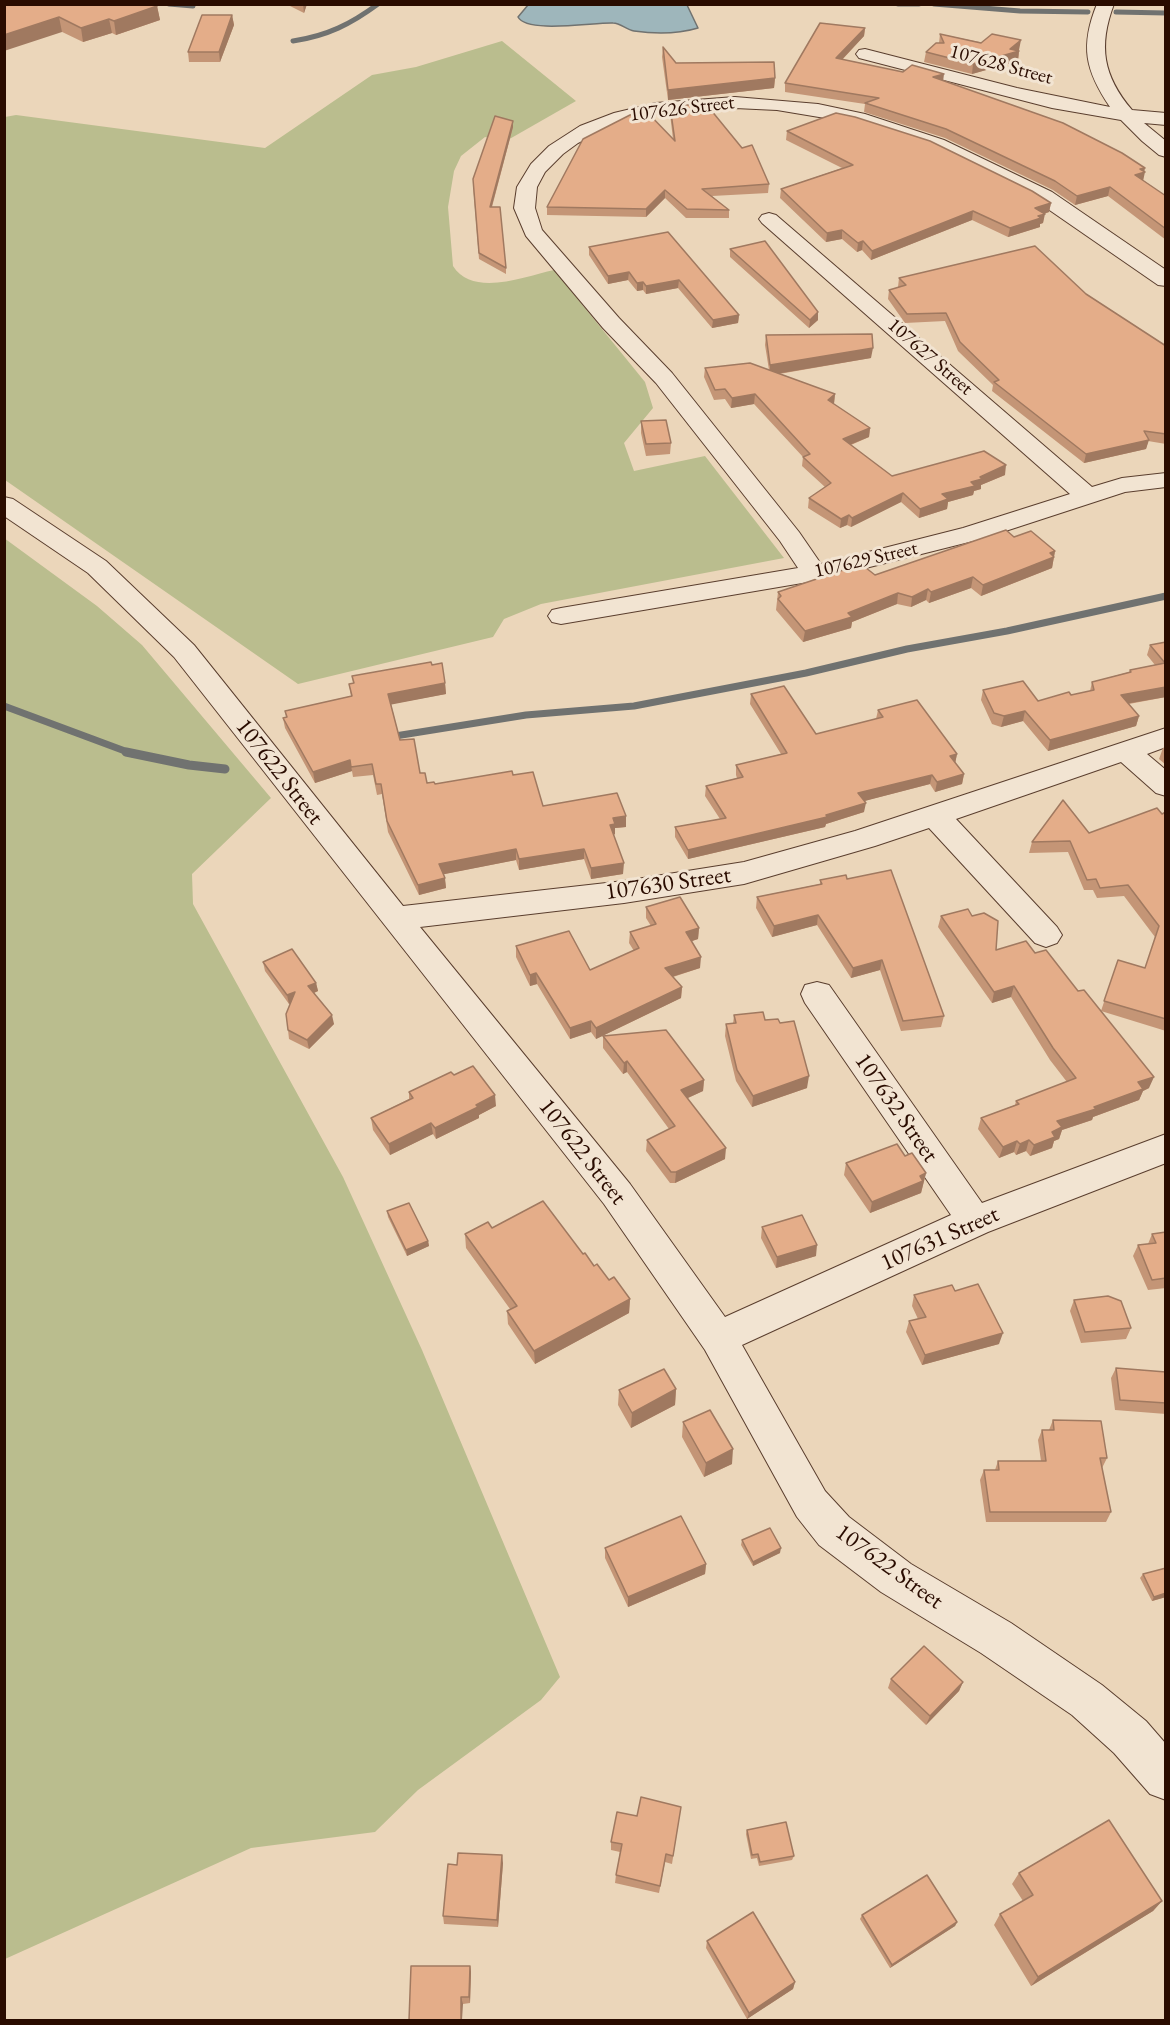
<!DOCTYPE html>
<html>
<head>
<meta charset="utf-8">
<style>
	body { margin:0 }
	#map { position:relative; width:1170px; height:2025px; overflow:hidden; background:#ebd6ba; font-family:"EB Garamond",serif }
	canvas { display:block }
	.frame { position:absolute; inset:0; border:6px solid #2a0c00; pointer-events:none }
</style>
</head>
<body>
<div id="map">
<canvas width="1170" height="2025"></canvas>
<div class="frame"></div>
</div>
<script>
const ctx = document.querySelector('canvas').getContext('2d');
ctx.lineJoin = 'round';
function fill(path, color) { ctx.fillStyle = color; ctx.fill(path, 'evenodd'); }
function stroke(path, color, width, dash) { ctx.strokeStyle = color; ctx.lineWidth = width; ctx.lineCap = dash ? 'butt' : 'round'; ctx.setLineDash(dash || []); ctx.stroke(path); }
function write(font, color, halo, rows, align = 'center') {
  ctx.font = font + ' "EB Garamond",serif'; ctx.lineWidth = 6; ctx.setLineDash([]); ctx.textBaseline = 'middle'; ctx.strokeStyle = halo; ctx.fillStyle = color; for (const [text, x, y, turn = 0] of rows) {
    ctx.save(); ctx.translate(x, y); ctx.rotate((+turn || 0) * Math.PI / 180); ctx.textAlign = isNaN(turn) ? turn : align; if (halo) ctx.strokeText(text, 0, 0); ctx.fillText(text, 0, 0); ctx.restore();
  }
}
fill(new Path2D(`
	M502 41 576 101 506 141 485 137 461 156 454 171 448 207 453 266C473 298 526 276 554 270L645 382 653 408 624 443 634 471 705 456 784 558 541 604 504 619 493 637 298 684 5 480V117L16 115 265 148 372 75 416 67Z
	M4 538 97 606 142 645 271 798 192 874 193 904 343 1177 422 1350 560 1677 541 1700 418 1790 375 1832 251 1848 5 1959Z`), '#babd8e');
const water = new Path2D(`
	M528 5H687L698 28C678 34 654 34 634 31 626 30 621 23 613 23 595 22 527 34 518 17Z`);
fill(water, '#9eb6bb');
stroke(water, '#707270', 1.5);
stroke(new Path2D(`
	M169 4 193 6
	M898 4H919
	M934 4 1020 11 1088 12
	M1116 12 1166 13
	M293 41C327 36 351 24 378 4`), '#707270', 5);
stroke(new Path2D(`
	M4 706 133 754
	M389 737 526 715 634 706 806 673 907 649 1007 631 1166 596`), '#707270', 7);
stroke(new Path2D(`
	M126 752 189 765 225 769`), '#707270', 9);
const minor = new Path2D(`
	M1097 4H1114C1098 46 1103 76 1132 110L1166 113V125L1144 123 1166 141V157L1159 155 1142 141 1121 120 1052 108 859 58 856 54 859 50 865 49 1017 88 1110 107C1085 70 1080 46 1097 4Z
	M735 97 818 104 865 114 944 140 1052 192 1166 270V286L1158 285 1032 198 930 148 855 123 777 110 735 108 674 111 640 117 610 127 578 143 563 154 545 172 537 187 535 208 542 230 619 318 672 373 799 532 821 564 963 528 1070 494 762 223 759 219 762 215 769 213 776 215 1092 487 1122 478 1166 473V487L1125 492 981 539 814 581 561 624 552 622 548 616 552 610 561 608 798 568 780 541 656 383 603 328 526 236 514 208 517 187 531 164 549 146 580 126 614 113 656 103Z
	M4 497 13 499 106 561 194 645 403 906 624 881 744 862 855 831 1166 728V747L1147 754 1166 770V796L1156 793 1121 762 956 819 1057 927 1062 935 1057 943 1046 947 1035 943 929 828 875 846 744 884 624 903 420 927 630 1184 725 1317 951 1215 805 1003 801 994 805 985 817 982 829 985 982 1203 1166 1134V1163L988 1232 742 1345 825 1491 849 1517 911 1564 1011 1623 1102 1685 1146 1721 1166 1744V1800L1150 1794 1114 1753 1072 1715 981 1653 881 1592 819 1545 797 1517 705 1350 604 1204 174 657 88 573 4 516Z`);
stroke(minor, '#5a3e2e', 2);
fill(minor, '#f2e4d2');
fill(new Path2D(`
	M4 4 157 6 160 20 116 35 112 33 83 42Z
	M286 4H307L304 13Z
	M232 15 234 25 220 62H189L188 52Z
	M865 28 864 36 842 60 943 80 1144 172 1143 180 1166 196V240L1108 196 1075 205 1053 190 945 138 864 112 865 104 785 92V83Z
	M940 34 1019 50 1018 61 972 74 924 62 926 52 939 43Z
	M663 47 676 63 775 78 774 88 668 100 662 57Z
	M670 106 769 184 768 193 712 196 729 210V218H686L665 198 646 217 547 215V207L673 139 670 114Z
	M513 121V127L492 207 506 268V274L479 259 473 185Z
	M787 131 1051 203 1049 212 1044 214 1043 223 1040 224V227L1008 237 972 220 871 260 862 250 857 252 842 239 826 242 780 198 781 189 842 168 786 140Z
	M668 232 739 315 738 323 712 328 678 288 646 294 643 290 637 291 628 280 608 284 589 255V247Z
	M730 249 818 320 809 328 730 257Z
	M899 278 1086 294 1166 346V444L1148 441 1146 449 1084 463 992 391 993 385 958 351 945 321 905 323 888 299 889 290 899 288 898 287Z
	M766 335 871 358 779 374 835 394 834 404 870 428 869 437 851 445 892 476 1005 475 981 485V489L974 491 973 495 948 502 947 509 919 518 901 502 851 527 847 525 840 528 808 508 809 498 825 487 802 466 803 457 754 404 731 408 725 399 714 400 704 377 705 368 769 370 765 345Z
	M641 421 671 443 670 454 646 456 641 433Z
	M1014 537 1055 551 1052 568 981 596 971 588 929 603 926 600 911 607 897 604 852 622 851 628 803 642 776 610 778 592 875 575Z
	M1166 642V697L1129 704 1139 716 1136 726 1048 751 1023 721 1001 727 992 724 981 700 983 690 1038 701 1071 695 1090 691 1092 682 1129 672 1130 670 1155 665 1147 655 1150 645Z
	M432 665 445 683 446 694 391 704 400 740 427 783 435 784 513 775 543 806 626 827 615 828V834L614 835 623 874 591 879 584 859 519 870 516 860 444 874 446 888 419 895 388 832 382 794 377 795 373 775 353 777 352 771 315 783 285 728 283 718 286 717 285 711 351 696 349 684 353 683 352 676Z
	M751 694 816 734 876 719 878 710 957 754 955 763 964 774 962 784 935 792 930 784 864 801V812L826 824 825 827 688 859 675 837V827L720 819 705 796 706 786 737 778 736 775V765L781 754 750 704Z
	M1166 747V765L1159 759 1163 748Z
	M1166 812V1031L1101 1011 1149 1088 1143 1091 1139 1100 1093 1117 1092 1120 1062 1130 1059 1139 1054 1141 1052 1148 1030 1156 1026 1151 1016 1155 1014 1152 999 1158 978 1129 981 1118 1015 1105 1016 1101 1067 1082 1050 1060 1011 997 992 1003 938 927 941 916H972L996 950 1035 953 1101 1011 1118 960 1145 968 1155 937 1124 896 1097 898 1093 890H1084L1068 852 1029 853 1032 842 1089 833Z
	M847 879 944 1016 941 1027 901 1031 880 970 851 978 817 925 772 937 756 908 757 897 820 884V880Z
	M646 907 699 928 698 939 692 941 700 968 673 977 682 987 681 998 596 1039 591 1032 570 1039 537 984 530 986 516 957V946L590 970 634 951 629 943 630 932 651 926 646 918Z
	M263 962 316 983 318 991 314 993 334 1024 309 1049 289 1039 288 1030 291 1003 289 1004 265 971Z
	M734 1015 780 1023 807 1088 752 1107 736 1081 725 1036 726 1024H733Z
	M603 1036 704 1080 703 1091 688 1098 725 1159 675 1183H670L646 1151 647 1140 669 1129 627 1072 623 1074 603 1048Z
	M454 1075 496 1106 479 1115V1118L436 1139 433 1134 390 1155 373 1130 371 1118 409 1099V1092Z
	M905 1156 926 1173 921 1193 870 1213 844 1175 846 1163Z
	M387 1211 428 1241 429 1246 407 1256 388 1217Z
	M762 1227 816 1256 776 1268 761 1238Z
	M492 1228 583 1254 594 1266 630 1299 629 1313 535 1364 508 1324 507 1311 510 1309 466 1248 465 1234Z
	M1166 1232V1288L1148 1290 1133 1256 1138 1245 1148 1244 1152 1234Z
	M955 1291 999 1344 922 1365 906 1332 909 1321 918 1319 912 1306 914 1295Z
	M1074 1300 1131 1328 1126 1339 1081 1343 1070 1311Z
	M1116 1368 1166 1372V1414L1115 1410 1111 1378Z
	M676 1389 675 1405 631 1428 618 1405 619 1390Z
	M1053 1420 1107 1458 1102 1468 1111 1512 1106 1522H986L980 1480 984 1470H995L998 1461H1041L1038 1440 1042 1430H1049Z
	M683 1422 732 1464 704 1477 682 1437Z
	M742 1540 780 1553 753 1566 741 1545Z
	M605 1548 706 1564 705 1574 628 1607 605 1558Z
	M1166 1568V1597L1152 1601 1140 1578 1143 1574Z
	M891 1679 963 1682 959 1691 926 1725 888 1688Z
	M681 1807 672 1864 665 1862 659 1893 615 1883 616 1875 620 1852 611 1850V1842L637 1816Z
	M747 1830 794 1856 792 1860 759 1866 757 1858 751 1859 746 1834Z
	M503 1863 498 1927 444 1924 443 1916 457 1865Z
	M1019 1873 1162 1901 1153 1911 1031 1986 994 1925 1000 1914 1023 1901 1012 1884Z
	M862 1915 957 1922 955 1926 890 1968 860 1919Z
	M707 1941 795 1982 793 1989 747 2019 706 1948Z
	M470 1966 471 1972 470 2003 463 2004 409 2020Z`), '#c49576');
fill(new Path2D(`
	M303 4H307L304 13Z
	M157 6 160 20 116 35 114 21Z
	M232 15 234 25 220 62 219 52Z
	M59 17 62 32 4 51V35Z
	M109 19 112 33 83 42 81 28Z
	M865 28 864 36 835 67 836 58Z
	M1021 40 1019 50 1017 52 1019 51 1018 61 972 74 973 64 1010 49Z
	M944 74 943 82 933 77Z
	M775 78 774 88 668 100V90Z
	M513 121V127L490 213V207Z
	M1145 168 1144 173 1145 172 1143 181 1135 175 1140 169Z
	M1110 187 1108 196 1075 205 1077 196Z
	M665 190V198L646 217V209Z
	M1051 203 1049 212 1033 217 1035 208Z
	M973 211 972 220 871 260 872 251Z
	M1045 214 1043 223 1040 224V227L1008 237 1010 228Z
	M842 230V239L826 242 827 233Z
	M863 241 862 250 857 252 858 243Z
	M629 272 628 280 608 284V276Z
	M679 280 678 288 646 294V286Z
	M643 282V290L637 291V283Z
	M818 312V320L809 328 810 320Z
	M739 315 738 323 712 328 713 320Z
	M873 348 871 358 770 375V365Z
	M755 394 754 404 731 408 732 398Z
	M835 394 834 403 827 409 828 400Z
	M870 428 869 437 842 448 843 439Z
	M1149 440 1146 449 1084 463 1086 454Z
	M1006 465 1005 475 981 485V489L974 491 973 495 948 502 947 509 919 518 920 509 942 494 971 482 980 477Z
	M903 493 901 502 851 527 852 518Z
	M849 515 847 525 840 528 841 519Z
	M1055 551 1052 568 981 596 983 585 1050 553Z
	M973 577 971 588 929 603 931 592Z
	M928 589 926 600 911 607 912 597Z
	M898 593 897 604 852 622 851 628 803 642 805 631Z
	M445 683 446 694 389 705 388 694Z
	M1166 687V697L1119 705 1121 695Z
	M1025 711 1023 721 1001 727 1004 716Z
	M1139 716 1136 726 1048 751 1050 740Z
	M957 754 955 764 950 756Z
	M350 760 352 771 315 783 313 772Z
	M964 774 962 784 935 792 937 782Z
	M932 775 930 784 857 803 858 793Z
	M866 803 864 812 826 824 825 827 688 859V850L826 815Z
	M626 816V827L615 828V834L610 835V825L613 818Z
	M516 849V860L440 875 439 864Z
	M584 849V859L519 870V859Z
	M624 863 623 874 591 879V868Z
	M445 878 446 888 419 895 418 885Z
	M818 915 817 925 772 937 774 926Z
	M699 928 698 939 686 943V932Z
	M701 957 700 968 665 979V968Z
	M882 960 880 970 851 978 853 968Z
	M536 973 537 984 530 986V975Z
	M316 983 318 991 309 995 308 986Z
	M1014 986 1011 997 992 1003 994 992Z
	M682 987 681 998 596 1039V1028Z
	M295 992 297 1000 289 1004 287 995Z
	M332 1015 334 1024 309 1049 307 1040Z
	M591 1021V1032L570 1039V1028Z
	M627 1061V1072L623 1074 624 1063Z
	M809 1076 807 1088 752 1107 753 1096Z
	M1154 1077 1149 1088 1143 1091 1139 1100 1093 1117 1092 1120 1062 1130 1059 1139 1054 1141 1052 1148 1030 1156 1034 1145 1052 1132 1057 1121 1094 1107 1138 1082Z
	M704 1080 703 1091 681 1101V1090Z
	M495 1095 496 1106 479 1115V1118L436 1139 435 1128 476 1105Z
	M431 1123 433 1134 390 1155 389 1144Z
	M1029 1140 1026 1151 1016 1155 1020 1144Z
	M1017 1141 1014 1152 999 1158 1003 1147Z
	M726 1148 725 1159 675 1183 676 1172Z
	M926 1173 921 1193 870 1213 872 1202Z
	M428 1241 429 1246 407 1256 406 1250Z
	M817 1245 816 1256 776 1268 777 1257Z
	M630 1299 629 1313 535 1364 534 1351Z
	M1003 1333 999 1344 922 1365 925 1355Z
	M676 1389 675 1405 631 1428 632 1413Z
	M733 1449 732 1464 704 1477 706 1463Z
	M781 1548 780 1553 753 1566V1562Z
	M706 1564 705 1574 628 1607V1597Z
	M1166 1593V1597L1152 1601 1154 1597Z
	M963 1682 959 1691 926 1725 930 1716Z
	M502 1855 503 1863 498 1927 497 1920Z
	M1162 1901 1153 1911 1031 1986 1038 1977Z
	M957 1922 955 1926 890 1968 892 1965Z
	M470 1966 471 1972 470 2003 469 1997Z
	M795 1982 793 1989 747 2019 749 2013Z
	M461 1997 463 2004 462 2020H461Z`), '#a07960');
const building = new Path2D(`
	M4 4H154L157 6 114 21 109 19 81 28 59 17 4 35Z
	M202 15H232L219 52H188Z
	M820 23 865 28 836 58 903 72 912 65 944 74 933 77 1063 123 1122 153 1145 168 1140 169 1145 172 1135 175 1166 196V229L1110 187 1077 196 1055 181 946 129 865 103 879 98 785 83Z
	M940 34 981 43 992 34 1021 40 1010 49 1019 51 973 64 926 52 936 43H944Z
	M663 47 676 63 774 62 775 78 668 90Z
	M706 104 742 148 752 145 769 184 702 189 729 210 687 209 665 190 646 209 547 207 583 139 630 115 645 110 675 141 670 106Z
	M836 113 855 117 930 141 1032 191 1051 203 1035 208 1045 214 1038 216 1041 218 1010 228 973 211 872 251 863 241 858 243 842 230 827 233 781 189 853 165 787 131Z
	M495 116 513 121 490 207H500L506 268 479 253 473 179Z
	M668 232 739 315 713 320 679 280 646 286 643 282 637 283 629 272 608 276 589 247Z
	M765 241 818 312 810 320 730 249Z
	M1035 246 1086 294 1166 346V434L1144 431 1149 440 1086 454 994 382 999 380 960 342 946 313 907 314 889 290 906 285 899 278Z
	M872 334 873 348 770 365 766 335Z
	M750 363 835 394 828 400 870 428 843 439 892 476 984 451 1006 465 980 477 982 479 971 482 975 486 942 494 948 499 920 509 903 493 852 518 849 515 841 519 809 498 831 483 803 457 810 454 755 394 732 398 725 389 715 390 705 368Z
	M666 420 671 443 646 444 641 421Z
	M1006 530 1014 537 1031 531 1055 551 1050 553 1054 557 983 585 973 577 931 592 928 589 912 597 898 593 848 613 852 617 805 631 778 599 781 596 778 592 861 564 875 575Z
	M1166 642V687L1121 695 1139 716 1050 740 1025 711 1004 716 994 713 983 690 1023 681 1038 701 1069 692 1071 695 1094 690 1092 682 1131 672 1130 670 1165 663 1150 645Z
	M431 662 432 665 442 663 445 683 388 694 400 740 414 739 420 773H425L427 783 434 782 435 784 512 771 513 775 533 772 543 806 617 793 626 816 613 818 615 824 610 825 624 863 591 868 584 849 519 859 516 849 439 864 445 878 418 885 387 821 381 784H376L372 764 351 767 350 760 313 772 283 718 287 717 285 711 352 696 349 684 354 683 352 676Z
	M784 686 816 734 883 717 878 710 917 700 957 754 950 756 964 774 937 782 932 775 858 793 866 803 826 815 827 817 688 850 675 827 726 818 706 786 743 777 736 765 787 753 751 694Z
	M1063 800 1089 833 1157 808 1162 814 1166 812V1019L1104 1001 1118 960 1145 968 1159 926 1128 885 1100 888 1096 879 1087 880 1070 841 1032 842Z
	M891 870 944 1016 903 1021 882 960 853 968 818 915 774 926 757 897 822 884 820 880 846 875 847 879Z
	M680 897 699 928 686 932 701 957 665 968 682 987 596 1028 591 1021 570 1028 536 973 530 975 516 946 569 931 590 970 639 948 630 932 656 924 646 907Z
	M968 909 972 916 984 913 998 921 996 950 1026 941 1035 953 1046 950 1078 991 1084 990 1154 1077 1138 1082 1143 1089 1094 1107 1096 1109 1057 1121 1062 1127 1052 1132 1055 1137 1034 1145 1029 1140 1020 1144 1017 1141 1003 1147 981 1118 1019 1104 1016 1101 1076 1078 1053 1048 1014 986 994 992 941 916Z
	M292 949 316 983 308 986 332 1015 307 1040 288 1030 286 1014 295 992 287 995 263 962Z
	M763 1012 765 1020 778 1019 780 1023 794 1021 809 1076 753 1096 737 1070 726 1024 736 1023 734 1015Z
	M666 1030 704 1080 681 1090 726 1148 676 1172H671L647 1140 675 1126 627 1061 624 1063 603 1036Z
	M473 1066 495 1095 476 1105 478 1107 435 1128 431 1123 389 1144 371 1118 413 1098 409 1092 451 1072 454 1075Z
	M897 1144 905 1156 912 1153 926 1173 920 1176 923 1181 872 1202 846 1163Z
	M543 1201 583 1254 585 1253 594 1266 597 1264 609 1280 614 1277 630 1299 534 1351 507 1311 517 1306 465 1234 488 1222 492 1228Z
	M409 1203 428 1241 406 1250 387 1211Z
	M802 1215 817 1245 777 1257 762 1227Z
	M1166 1232V1278L1152 1280 1138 1245 1156 1243 1152 1234Z
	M978 1284 1003 1333 925 1355 909 1321 926 1317 914 1295 952 1285 955 1291Z
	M1108 1296 1121 1301 1131 1328 1085 1332 1074 1300Z
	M1116 1368 1166 1372V1403L1120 1400Z
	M664 1369 676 1389 632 1413 619 1390Z
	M710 1410 733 1449 706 1463 683 1422Z
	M1053 1420 1101 1421 1107 1458H1100L1111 1512H990L984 1470H999L998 1461H1046L1042 1430H1054Z
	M681 1516 706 1564 628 1597 605 1548Z
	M770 1528 781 1548 753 1562 742 1540Z
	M1166 1568V1593L1154 1597 1143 1574Z
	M924 1646 963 1682 930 1716 891 1679Z
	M641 1797 681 1807 673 1856 666 1854 660 1886 616 1875 622 1844 611 1842 617 1812 637 1816Z
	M1109 1820 1162 1901 1038 1977 1000 1914 1033 1895 1019 1873Z
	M786 1822 794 1856 760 1862 758 1854 752 1855 747 1830Z
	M458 1853 502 1855 497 1920 443 1916 448 1864 457 1865Z
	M927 1875 957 1922 892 1965 862 1915Z
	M753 1912 795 1982 749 2013 707 1941Z
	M411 1966H470L469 1997H461V2020H409Z`);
fill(building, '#e4ad89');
stroke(building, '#a07960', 1.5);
write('20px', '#2a0c00', '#f2e4d2', [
	["107628 Street",1001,65,15],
	["107626 Street",682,109,-7],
	["107627 Street",930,357,41],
	["107629 Street",866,560,-13]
]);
write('24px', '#2a0c00', '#f2e4d2', [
	["107622 Street",279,772,52],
	["107630 Street",668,884,-8],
	["107632 Street",896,1108,55],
	["107622 Street",582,1152,52],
	["107631 Street",940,1239,-24],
	["107622 Street",889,1567,36]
]);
</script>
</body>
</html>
